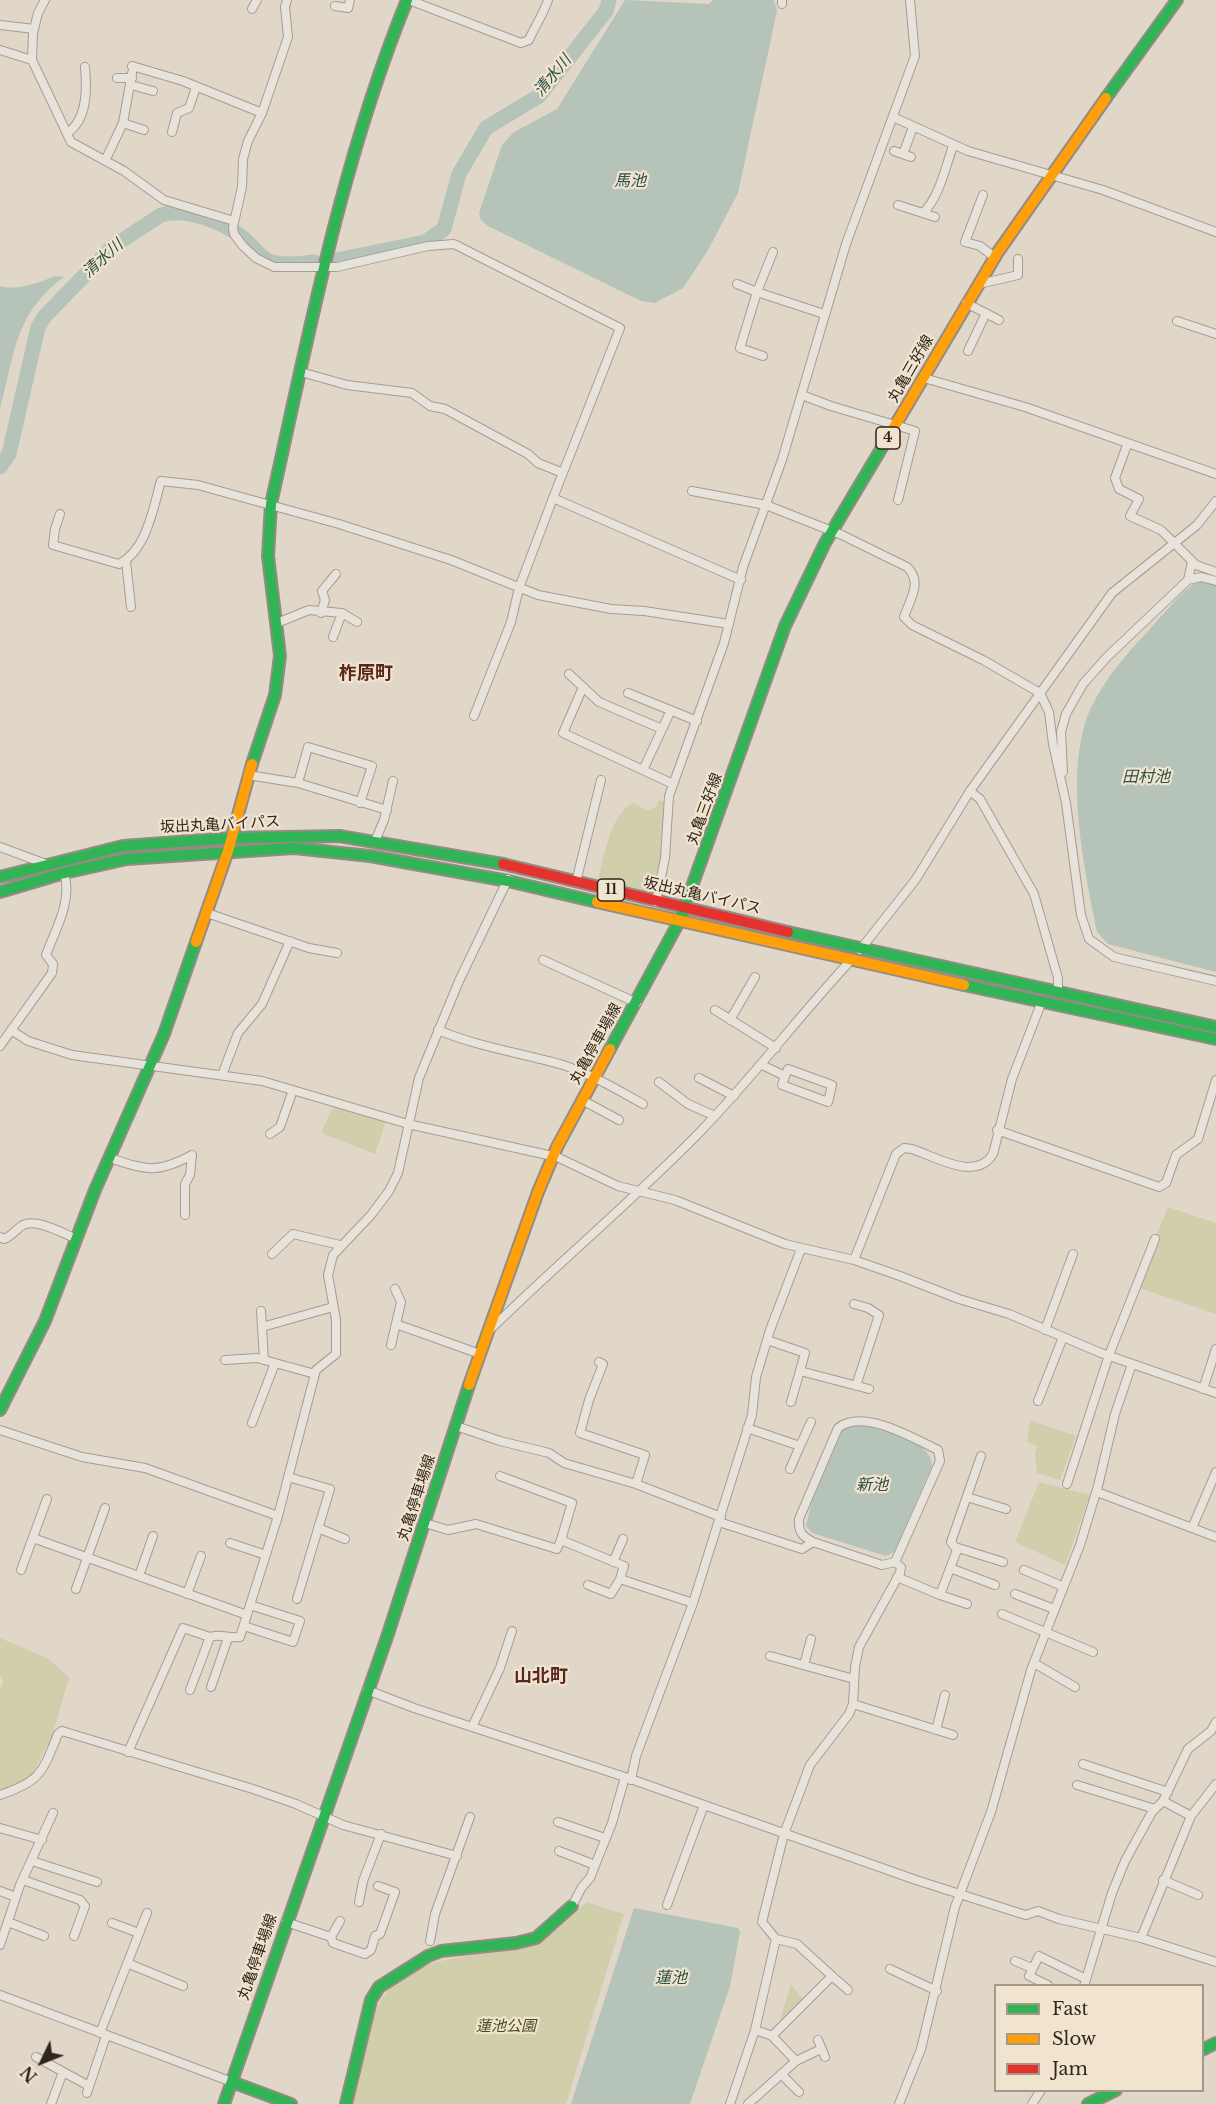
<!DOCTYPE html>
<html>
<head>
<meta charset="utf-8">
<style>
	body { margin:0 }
	#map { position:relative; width:1216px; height:2104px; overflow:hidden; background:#e0d7c9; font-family:"Libre Baskerville",serif }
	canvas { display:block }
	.legend { position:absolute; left:994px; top:1984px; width:210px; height:108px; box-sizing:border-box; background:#f1e4cf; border:2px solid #a49888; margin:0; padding:8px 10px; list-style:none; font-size:18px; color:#31251d }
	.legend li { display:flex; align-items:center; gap:12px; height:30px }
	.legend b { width:30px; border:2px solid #a49888 }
	.north { position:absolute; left:12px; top:2032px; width:60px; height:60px; -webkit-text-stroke:4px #f1e4cf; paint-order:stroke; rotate:227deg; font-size:16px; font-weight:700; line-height:24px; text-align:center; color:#31251d }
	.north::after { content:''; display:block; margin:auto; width:21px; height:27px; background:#31251d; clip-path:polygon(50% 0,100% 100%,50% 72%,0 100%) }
</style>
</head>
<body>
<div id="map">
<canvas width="1216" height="2104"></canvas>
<ul class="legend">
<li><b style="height:8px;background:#30b455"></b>Fast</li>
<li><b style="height:8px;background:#ff9f0a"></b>Slow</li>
<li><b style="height:8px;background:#e5322d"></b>Jam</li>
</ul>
<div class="north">N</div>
</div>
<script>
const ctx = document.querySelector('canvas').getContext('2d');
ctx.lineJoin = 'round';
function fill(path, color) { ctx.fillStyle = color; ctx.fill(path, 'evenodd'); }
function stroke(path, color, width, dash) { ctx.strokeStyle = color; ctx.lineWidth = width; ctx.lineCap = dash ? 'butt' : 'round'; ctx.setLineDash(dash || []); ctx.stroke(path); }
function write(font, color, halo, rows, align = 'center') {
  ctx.font = font + ' "Libre Baskerville","Noto Sans JP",serif'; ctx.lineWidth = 4.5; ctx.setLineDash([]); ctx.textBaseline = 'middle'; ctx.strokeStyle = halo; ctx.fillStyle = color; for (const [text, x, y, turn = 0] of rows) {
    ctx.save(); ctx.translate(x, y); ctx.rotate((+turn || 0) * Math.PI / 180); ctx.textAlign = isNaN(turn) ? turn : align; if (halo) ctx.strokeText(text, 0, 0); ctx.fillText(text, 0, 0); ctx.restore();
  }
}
fill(new Path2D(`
	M659 800 666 803 663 856 654 893 598 880C605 855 609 816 633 803L647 810 656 807Z
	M334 1105 386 1121 375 1154 321 1133Z
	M1168 1207 1216 1223V1314L1136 1287Z
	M1030 1420 1076 1436 1060 1480 1037 1473 1035 1454 1037 1446 1027 1442Z
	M1039 1482 1090 1495 1065 1565 1015 1542Z
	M0 1638 49 1659 69 1678 52 1736 30 1778 0 1791V1689L3 1682 0 1676Z
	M587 1902 624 1914 566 2104H350C356 2081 371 2011 384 1995 426 1946 488 1962 540 1940 557 1933 573 1914 587 1902Z
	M791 1984 804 2000 783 2021 780 2020Z`), '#d1ceac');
fill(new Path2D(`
	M625 0 709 4 713 0H774L777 11 738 193 707 252 683 288 655 303 641 301 488 226 481 220 479 213 502 145 514 132 557 109Z
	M55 276 64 277C15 312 14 356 0 409V286C18 291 39 283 55 276Z
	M1198 581 1216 584V972L1108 944 1097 932C1084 865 1060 760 1096 698 1110 673 1129 651 1149 630 1165 613 1179 593 1198 581Z
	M854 1423C877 1429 932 1438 932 1466L894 1552 886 1556 812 1533 806 1526 811 1504 843 1429Z
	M634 1908 738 1928 740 1932 730 1986 690 2104H571Z`), '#b5c3b9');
stroke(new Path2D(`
	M336 260 425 242 444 229 459 174 486 128 539 96 606 11 609 0
	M0 467 9 454 38 327 45 316 112 247 161 215C185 207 224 222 243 238 252 245 258 255 267 260 280 266 300 264 314 262`), '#b5c3b9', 15);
const street = new Path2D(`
	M45 0 38 13 33 33 32 60 71 142 124 171 164 200 234 221
	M287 0 285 7 288 37 262 113 248 141 243 159 242 187 233 227 234 234 243 246 256 258 274 267H337L428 246 454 244 620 328 553 498 519 588 511 622 474 716
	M409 0 521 43 529 40C535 26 543 15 548 0
	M782 0V4
	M335 6 348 8 350 0
	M252 9 257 0
	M0 25 34 29
	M0 50 32 60
	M132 66 183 81 262 113
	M117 78H132
	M131 85 153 91
	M893 117 968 151 1103 190 1216 232
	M123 123 144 130
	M172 132 177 113 189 108 196 87
	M67 133C88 120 87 88 85 67
	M894 151 911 157
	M903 154 913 127
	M105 161 123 123 132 73
	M983 195 965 242 980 246 994 257
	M898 205 935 217
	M923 213C940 196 945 168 953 146
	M737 284 757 292 773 252
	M979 284 1018 275V259
	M966 303 999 320
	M1177 321 1216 334
	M968 351 986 313
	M763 356 740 348 757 292 824 314
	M301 372 347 385 412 393 430 406 445 409 528 454 538 463 563 473
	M924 378 1025 407 1216 474
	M802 395 831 406 915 431 898 500
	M1127 445 1115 478 1119 489 1139 499 1130 516 1161 530 1196 565 1216 572
	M692 491 766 505 842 535 907 567C923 582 910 599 904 617L912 625 983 660 1040 693 1049 712 1053 744 1066 803 1081 915 1089 939 1114 957 1216 981
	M553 498 741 580
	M60 514 55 529 53 545 119 564C147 550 153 508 161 481L198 485 339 524 451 560 538 595 611 609 644 611 729 624
	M126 561 131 607
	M1188 580 1201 577 1216 581
	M321 613 325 600 322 591 336 574
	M277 623 309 610 342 613 357 622
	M333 637 342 613
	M569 674 599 702 662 729
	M583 687 563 733 673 784
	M628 693 697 721
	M643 770 671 710
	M1063 772 1061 732 1066 714 1083 684 1107 657 1188 580 1192 562
	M248 775 298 783 387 810
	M298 783 308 747 372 766 360 803
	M970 791 980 799 1034 894 1058 978V991
	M375 841 384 820 393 781
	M0 847 46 864
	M576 882 601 780
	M656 902 665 858 669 796 724 643 743 567 782 460 846 244 915 56 910 0
	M207 913 309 948 337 953
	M860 950 916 879 970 791 1112 593 1197 525 1216 501
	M543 960 637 1003
	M715 1010 776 1048
	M730 1020 755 977
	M11 1030 28 1041 72 1055 262 1081 408 1124 557 1157 618 1186 675 1200 785 1244 854 1260 900 1276 959 1299 1009 1314 1101 1353 1216 1393
	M438 1030C478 1047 522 1053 563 1065 591 1074 618 1090 643 1104
	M0 1046 52 973 53 964 46 955C55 930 73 901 64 873
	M762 1065 785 1076 782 1085 828 1102 832 1085 788 1069 785 1076
	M222 1075 238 1033 262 1004 290 941
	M699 1078 734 1096
	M659 1082 688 1104 715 1116
	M582 1100 619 1120
	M997 1130 1159 1187 1166 1183 1176 1155 1198 1139 1216 1080
	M270 1134 280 1127 293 1090
	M110 1158C146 1170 157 1174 192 1155L190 1175 185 1184V1215
	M0 1237 4 1239C12 1236 16 1229 23 1225 37 1218 64 1234 77 1239
	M272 1254 293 1234 340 1245
	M854 1260 896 1154 904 1148 912 1149C936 1157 976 1182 993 1154L1012 1079 1042 1001
	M854 1304 868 1308 879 1315 856 1386
	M261 1311 264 1360
	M396 1324 480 1354
	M262 1327 333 1307
	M490 1330C557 1264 630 1203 696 1136 751 1080 798 1017 852 959
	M1045 1330 1073 1254
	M767 1340 805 1353 791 1402
	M391 1345 401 1302 395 1289
	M225 1360 257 1358 315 1374
	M599 1362 603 1364 589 1400 580 1433 645 1455 636 1484
	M800 1371 869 1389
	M1203 1389 1216 1349
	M1038 1401 1063 1337
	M252 1423 275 1363
	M456 1426 500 1441 549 1453 564 1463 636 1484 721 1517
	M747 1428 800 1446 811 1422
	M0 1430 82 1457 145 1468 278 1516
	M790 1469 800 1446
	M500 1476 572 1503 561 1540 624 1566 620 1579 693 1603
	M288 1477 330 1489 297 1599
	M1067 1484 1109 1355 1155 1239
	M1097 1492 1216 1537
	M967 1497 1006 1509
	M719 1522 802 1549 813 1542 882 1565 895 1562 940 1461 938 1450C913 1438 863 1408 838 1428L799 1519C798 1532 802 1536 813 1542
	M425 1523 448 1530 476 1524 557 1549 561 1540
	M318 1528 345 1539
	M1192 1528 1216 1472
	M33 1538 247 1615
	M230 1543 266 1555
	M955 1547 1003 1562
	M613 1562 623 1539
	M950 1568 995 1585
	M21 1570 47 1499
	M1024 1570 1062 1586
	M139 1576 153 1536
	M897 1577 940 1595 957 1550 951 1542 981 1456
	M588 1585 611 1594 620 1579
	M76 1589 105 1508
	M187 1594 201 1556
	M1015 1594 1054 1609
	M940 1595 967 1604
	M1002 1614 1093 1652
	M244 1626 293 1642 300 1621 250 1605
	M210 1637C220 1633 229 1639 240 1637L278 1516 316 1370 336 1354V1320L328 1275 333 1255 371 1215 389 1191 398 1173 419 1078 459 981 508 879
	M770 1656 854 1679
	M1034 1663 1075 1687
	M804 1665 811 1639
	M211 1687 228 1638
	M367 1690 414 1708 625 1777 916 1880 1019 1913 1026 1915 1038 1911 1059 1919 1141 1938 1191 1816 1163 1801
	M853 1704 953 1735
	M472 1727 500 1668 512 1631
	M936 1730 945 1695
	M128 1752 183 1628 210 1637 190 1690
	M1083 1764 1168 1792
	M631 1780 636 1756 693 1603 752 1415 756 1377 770 1330 801 1249
	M1077 1785 1155 1809
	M0 1795C41 1781 42 1773 58 1734L62 1731 253 1789 296 1804 343 1825 457 1856
	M1191 1816 1216 1784
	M558 1822 605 1838
	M0 1828 42 1840
	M559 1851 595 1865
	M32 1861 97 1882
	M23 1880 80 1900 85 1906 74 1936
	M1163 1880 1198 1895
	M0 1891 16 1897
	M359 1902 363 1881 381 1834
	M667 1905 704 1805
	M572 1906 582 1887 590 1878 612 1823 625 1777
	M8 1922 44 1936
	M286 1922 331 1937 333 1943 365 1954 371 1950 375 1936 380 1934 395 1892 378 1886
	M112 1923 139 1933
	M331 1937 340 1921
	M1141 1938 1216 1962
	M430 1941 435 1914 470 1817
	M0 1945 20 1885 53 1813
	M1015 1961 1032 1968
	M127 1963 183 1986
	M890 1969 937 1991
	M832 1976 848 1990
	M1048 1985 1029 1976 1039 1956 1086 1979
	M1084 1986 1112 1893 1125 1861 1152 1812 1163 1801 1188 1749 1211 1731 1216 1722
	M0 1995 232 2082
	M755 2030 773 2036
	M100 2033 147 1913
	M818 2040 825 2057
	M36 2057 89 2086
	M796 2061 821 2049
	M781 2074 799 2092
	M87 2093 106 2036
	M51 2104 63 2072
	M730 2104 755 2030 776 1939
	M748 2104 796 2061 772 2036 832 1976 797 1944 776 1939 762 1922 784 1834 810 1765 849 1714 853 1704 855 1667 859 1647 900 1573 901 1567 895 1562
	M899 2104 921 2049 955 1907 991 1812 1031 1670 1080 1545 1098 1486 1115 1414 1132 1364
	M1032 2104 1041 2090`);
const fast = new Path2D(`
	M1106 98 1177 0
	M252 764 275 695 280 656 268 556 271 504C309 334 341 162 407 0
	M0 877 123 846 232 838 339 836 503 864
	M0 892 64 873 127 859 294 848 370 856 508 881 597 902
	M680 920 785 626 825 543 893 429
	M788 932 1216 1027
	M964 985 1216 1039
	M610 1049 680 920
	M0 1410 45 1321 95 1190 164 1034 196 942
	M1202 2050 1216 2043
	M232 2082 291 2104
	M224 2104 387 1637 469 1385
	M346 2104 371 2000 379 1987 428 1956 441 1951 516 1943 536 1938 572 1906
	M1088 2104 1116 2090`);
const slow = new Path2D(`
	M893 429 998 252 1106 98
	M597 902 964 985
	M196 942 228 851 252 764
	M469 1385 538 1192 557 1147 610 1049`);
const jam = new Path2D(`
	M503 864 788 932`);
stroke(street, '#a59c93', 10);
stroke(fast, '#948c83', 14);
stroke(slow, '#948c83', 14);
stroke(jam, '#948c83', 14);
stroke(street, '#e8e3da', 8);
stroke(fast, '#30b455', 10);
stroke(slow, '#ff9f0a', 10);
stroke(jam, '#e5322d', 10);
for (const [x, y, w] of [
	[888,438,24],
	[611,890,27]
]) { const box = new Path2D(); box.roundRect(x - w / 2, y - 11, w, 22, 4.5); ctx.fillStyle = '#f1e4cf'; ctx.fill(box); stroke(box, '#31251d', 1.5); }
write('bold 14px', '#31251d', null, [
	["4",888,438],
	["11",611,890]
]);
write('15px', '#31251d', '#f1e4cf', [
	["丸亀三好線",911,369,-60],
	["丸亀三好線",705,809,-70],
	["坂出丸亀バイパス",220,825,-3],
	["坂出丸亀バイパス",702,896,13],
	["丸亀停車場線",596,1044,-61],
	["丸亀停車場線",417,1498,-72],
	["丸亀停車場線",258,1957,-71]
]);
write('italic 15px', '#464c25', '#f1e4cf', [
	["蓮池公園",506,2027]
]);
write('italic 16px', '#2d504a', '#f1e4cf', [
	["清水川",553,76,-50],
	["馬池",630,181],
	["清水川",103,259,-42],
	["田村池",1146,777],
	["新池",872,1485],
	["蓮池",671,1978]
]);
write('bold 18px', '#5a2720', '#f1e4cf', [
	["柞原町",366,674],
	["山北町",541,1677]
]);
</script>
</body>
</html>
